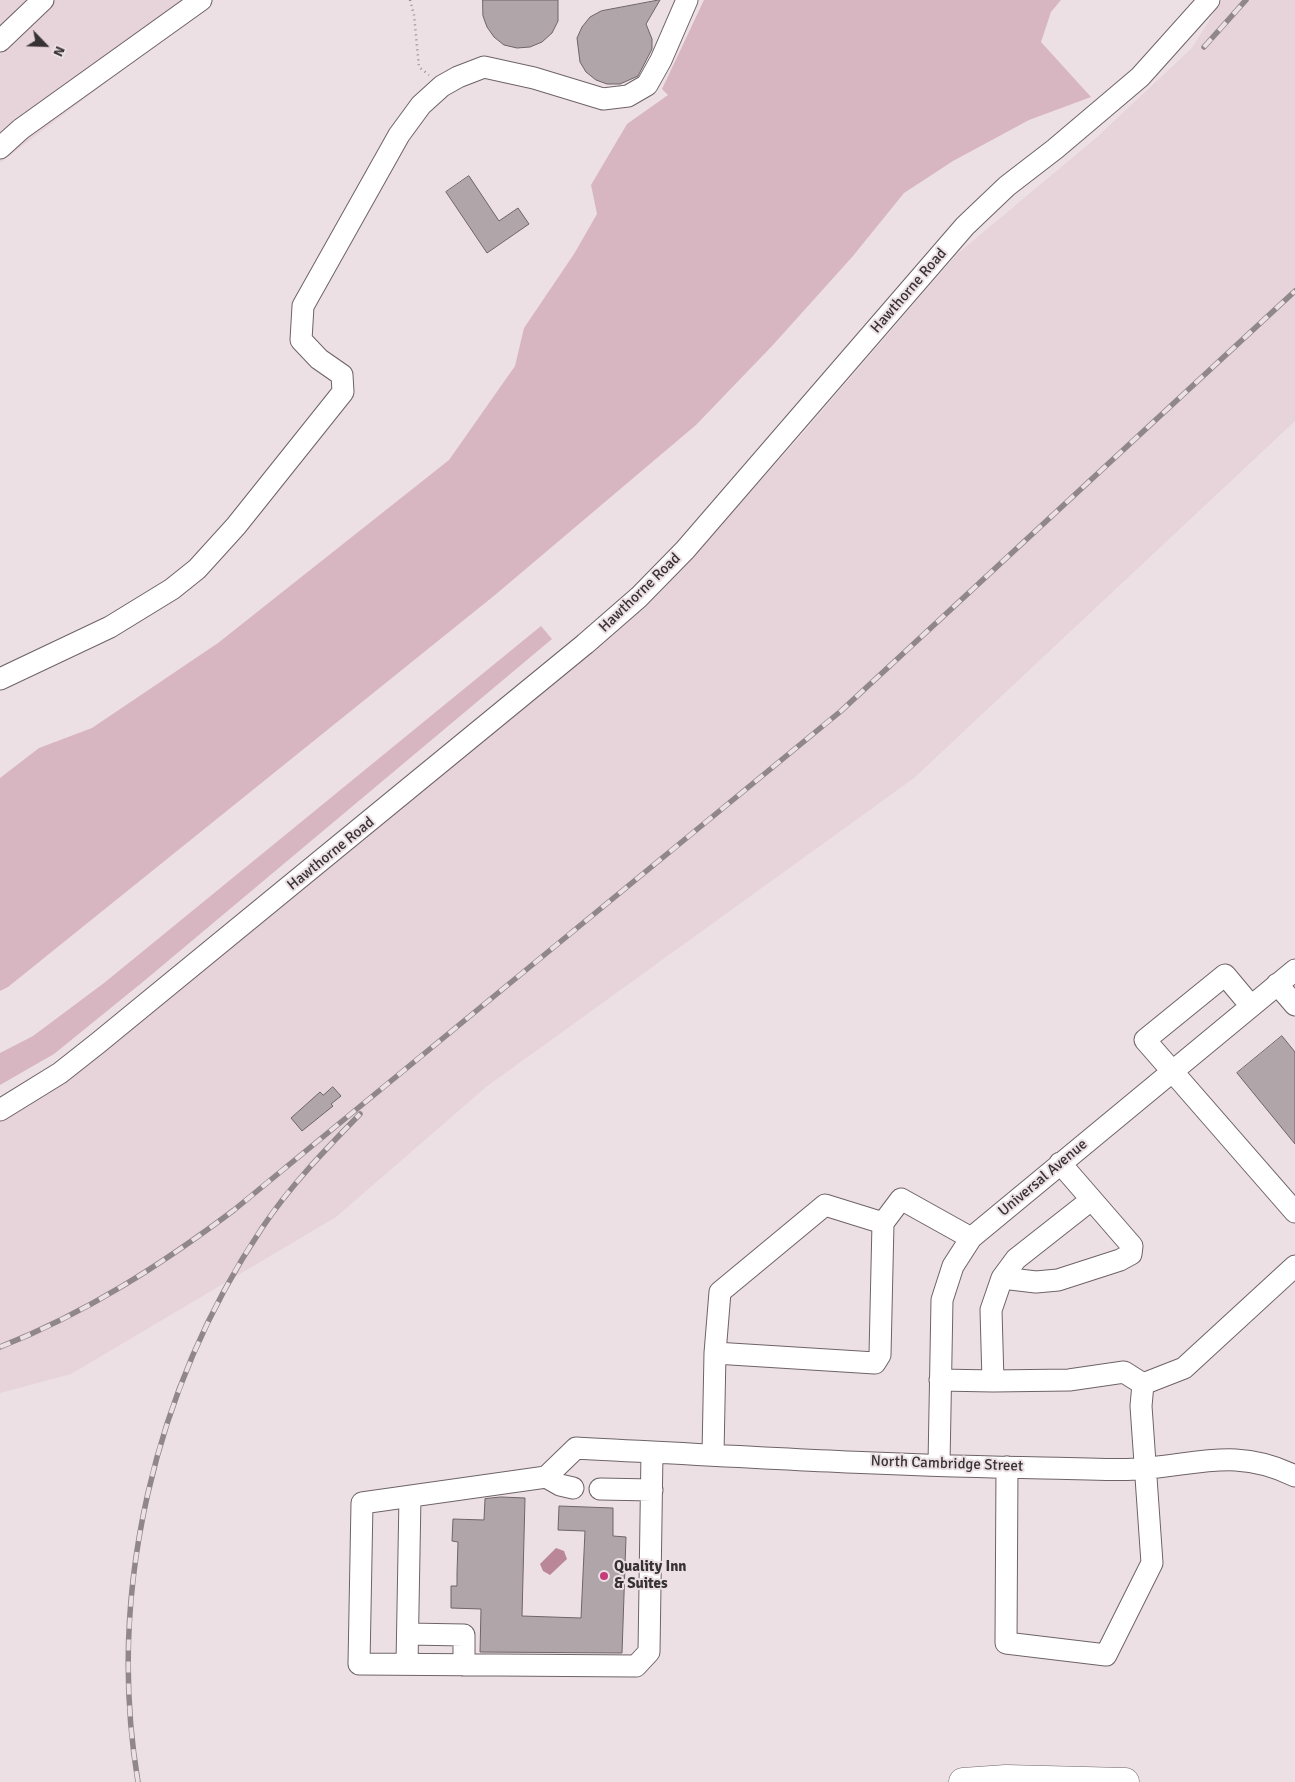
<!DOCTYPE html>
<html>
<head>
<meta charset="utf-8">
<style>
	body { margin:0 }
	#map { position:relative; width:1295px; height:1782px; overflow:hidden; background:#ece0e4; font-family:Signika,sans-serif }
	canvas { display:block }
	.north { position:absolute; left:20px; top:20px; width:50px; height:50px; -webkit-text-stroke:4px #ece0e4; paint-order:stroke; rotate:114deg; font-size:14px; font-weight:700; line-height:20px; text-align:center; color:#373234 }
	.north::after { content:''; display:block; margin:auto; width:18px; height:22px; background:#373234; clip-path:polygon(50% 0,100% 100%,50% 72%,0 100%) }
</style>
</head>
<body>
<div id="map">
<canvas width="1295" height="1782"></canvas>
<div class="north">N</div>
</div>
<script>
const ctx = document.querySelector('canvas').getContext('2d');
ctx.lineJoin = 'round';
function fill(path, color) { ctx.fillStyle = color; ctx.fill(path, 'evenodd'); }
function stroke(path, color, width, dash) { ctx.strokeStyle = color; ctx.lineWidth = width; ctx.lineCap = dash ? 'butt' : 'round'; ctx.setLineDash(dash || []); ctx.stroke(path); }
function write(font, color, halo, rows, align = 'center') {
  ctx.font = font + ' Signika,sans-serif'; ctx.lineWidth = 4; ctx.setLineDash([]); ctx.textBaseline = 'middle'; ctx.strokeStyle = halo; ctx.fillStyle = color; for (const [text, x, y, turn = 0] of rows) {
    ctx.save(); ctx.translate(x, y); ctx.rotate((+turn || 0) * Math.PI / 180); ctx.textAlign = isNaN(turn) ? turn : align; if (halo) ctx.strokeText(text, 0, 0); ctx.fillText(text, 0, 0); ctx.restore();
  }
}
fill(new Path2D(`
	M0 0H214L0 163Z
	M1222 0H1295V421L914 778 486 1087 336 1217 71 1374 0 1393V1121L100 1054 651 602 797 440 956 255 1096 138 1192 48Z`), '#e7d3da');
fill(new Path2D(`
	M704 0H1061L1051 12 1041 42 1091 97 1029 120 953 161 904 193 853 256 772 346 696 425 495 595 8 987 0 991V778L39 748 92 728 218 643 449 460 515 366 524 328 574 254 597 214 591 185 627 124 668 95 662 89Z
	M541 626 552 639 144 981 54 1054 0 1085V1053L33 1036 104 983Z`), '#d8b6c1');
fill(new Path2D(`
	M556 1548 564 1551 567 1559 550 1575 543 1571 540 1564Z`), '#ba8799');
const building = new Path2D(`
	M483 0H558V21L552 33 542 42 530 47 517 48 504 45 494 37 487 27 483 16Z
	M660 0 646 24 652 39V49L638 76 620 84H607L596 80 586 72 580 62 577 38 582 27 590 17 601 11Z
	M469 176 499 221 518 208 529 224 487 253 446 192Z
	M1282 1036 1295 1052V1144L1237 1073Z
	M333 1087 341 1096 331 1104 333 1106 302 1131 291 1118 320 1092 323 1095Z
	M501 1497 525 1498 522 1616 581 1618 585 1531 558 1530 559 1506 613 1508V1536L626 1537 622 1653 480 1652 481 1609 451 1608V1586H457V1573L458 1542 452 1541 453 1519 484 1520 485 1499Z`);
fill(building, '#b0a5a8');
stroke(building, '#6f6468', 1);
const minor = new Path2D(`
	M0 41 43 0
	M0 148 21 129 201 0
	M0 679 110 627 172 589 197 569 236 526 343 392 342 375 319 359 301 340 303 306 399 135 421 105 442 86 458 77 484 67 534 78 603 99 628 96 647 85 661 60 687 0
	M1277 984 1295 1005
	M1251 1006 1225 975 1145 1040 1295 1212
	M0 1110 60 1073 98 1043 585 644 639 597 685 550 965 226 1007 186 1055 149 1140 77 1209 0
	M1002 1278 1016 1259 1091 1200
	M715 1353 720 1292 825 1205 883 1223
	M940 1380 993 1381 991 1310 1002 1278 1036 1282 1058 1280 1120 1260 1131 1254 1132 1246 1060 1163
	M993 1381 1069 1380 1124 1372 1143 1384 1141 1406 1152 1563 1106 1655 1006 1643 1007 1467
	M1143 1384 1184 1368 1295 1266
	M652 1452 649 1652 636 1666 359 1664 362 1503 546 1477 576 1448C731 1456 887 1466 1043 1468 1074 1468 1106 1471 1137 1469 1198 1465 1236 1447 1295 1476
	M713 1454 715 1353 875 1363 880 1355 883 1223 901 1199 971 1238
	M939 1464 942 1300 953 1266 971 1238 1295 970
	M546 1477 560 1485 573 1488
	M600 1489 652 1490
	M408 1634 464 1635V1665
	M407 1664 410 1496`);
const highway = new Path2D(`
	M963 1782 1006 1779 1125 1782`);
stroke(minor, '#6e6367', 23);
stroke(highway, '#6e6367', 29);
stroke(new Path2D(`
	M410 0 414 15 419 67 429 75`), '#948c8f', 2.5, [1, 4]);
stroke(minor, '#fff', 21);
stroke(highway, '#fff', 28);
const rail = new Path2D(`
	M1204 47 1246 0
	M0 1347C86 1313 161 1265 234 1210L841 711 1295 291
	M138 1782C106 1591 155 1388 262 1228 290 1186 325 1150 360 1114`);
stroke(rail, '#90878a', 5.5);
stroke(rail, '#ece0e4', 4, [11]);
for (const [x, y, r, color] of [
	[604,1576,5,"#c43c7b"]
]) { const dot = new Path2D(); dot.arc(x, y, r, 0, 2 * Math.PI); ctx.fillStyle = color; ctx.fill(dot); stroke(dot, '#ece0e4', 2); }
write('15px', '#373234', '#ece0e4', [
	["Hawthorne Road",909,291,-49],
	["Hawthorne Road",640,593,-44],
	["Hawthorne Road",331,854,-39],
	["Universal Avenue",1043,1178,-40],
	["North Cambridge Street",947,1464,2]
]);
write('bold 15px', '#373234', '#ece0e4', [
	["Quality Inn",614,1567],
	["& Suites",614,1584]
], 'left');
</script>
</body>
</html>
